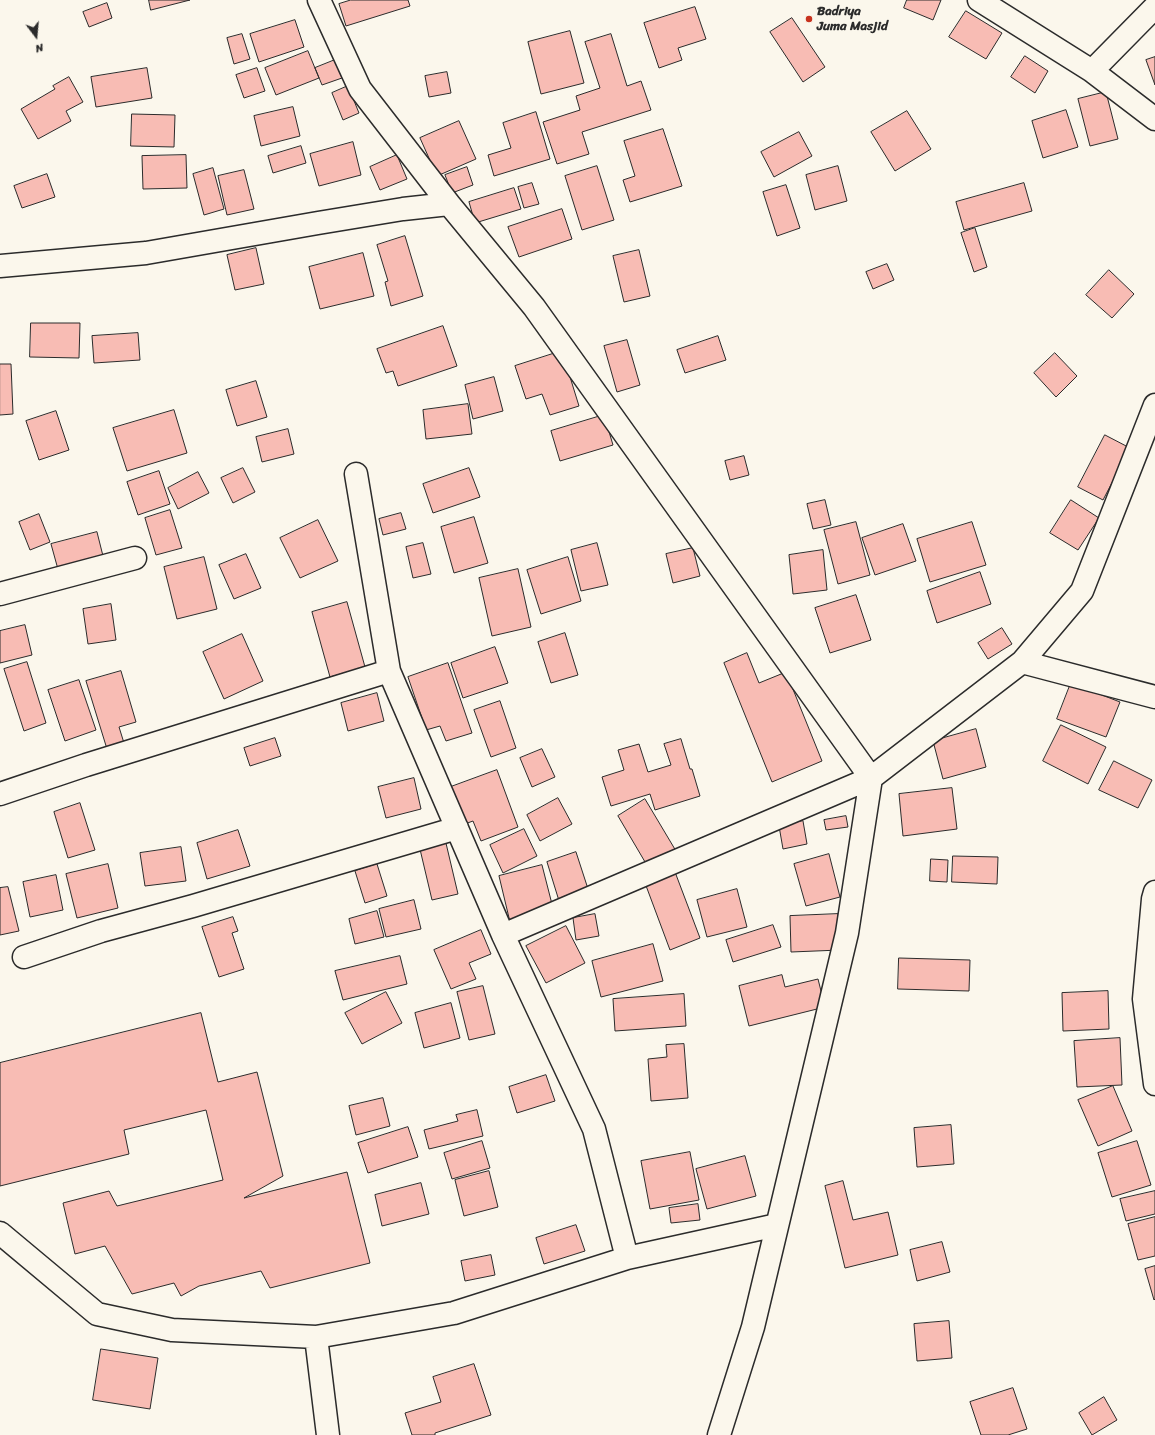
<!DOCTYPE html>
<html>
<head>
<meta charset="utf-8">
<style>
	body { margin:0 }
	#map { position:relative; width:1155px; height:1435px; overflow:hidden; background:#fbf7ec; font-family:Sriracha,sans-serif }
	canvas { display:block }
	.north { position:absolute; left:16px; top:16px; width:40px; height:40px; -webkit-text-stroke:3px #fbf7ec; paint-order:stroke; rotate:164deg; font-size:11px; font-weight:700; line-height:16px; text-align:center; color:#2b2b2b }
	.north::after { content:''; display:block; margin:auto; width:14px; height:18px; background:#2b2b2b; clip-path:polygon(50% 0,100% 100%,50% 72%,0 100%) }
</style>
</head>
<body>
<div id="map">
<canvas width="1155" height="1435"></canvas>
<div class="north">N</div>
</div>
<script>
const ctx = document.querySelector('canvas').getContext('2d');
ctx.lineJoin = 'round';
function fill(path, color) { ctx.fillStyle = color; ctx.fill(path, 'evenodd'); }
function stroke(path, color, width, dash) { ctx.strokeStyle = color; ctx.lineWidth = width; ctx.lineCap = dash ? 'butt' : 'round'; ctx.setLineDash(dash || []); ctx.stroke(path); }
function write(font, color, halo, rows, align = 'center') {
  ctx.font = font + ' Sriracha,sans-serif'; ctx.lineWidth = 3; ctx.setLineDash([]); ctx.textBaseline = 'middle'; ctx.strokeStyle = halo; ctx.fillStyle = color; for (const [text, x, y, turn = 0] of rows) {
    ctx.save(); ctx.translate(x, y); ctx.rotate((+turn || 0) * Math.PI / 180); ctx.textAlign = isNaN(turn) ? turn : align; if (halo) ctx.strokeText(text, 0, 0); ctx.fillText(text, 0, 0); ctx.restore();
  }
}
const building = new Path2D(`
	M149 0H190L151 10Z
	M351 0H408L410 6 346 26 339 4Z
	M907 0H941L933 20 904 8Z
	M107 3 112 18 89 27 83 12Z
	M695 7 706 39 678 48 682 60 659 68 644 23Z
	M966 11 1002 33 986 59 949 37Z
	M792 18 825 67 803 82 770 32Z
	M295 20 304 47 259 62 250 34Z
	M570 31 584 83 541 94 528 42Z
	M242 34 250 59 234 64 227 38Z
	M611 34 627 86 641 81 651 110 582 132 589 154 557 164 543 122 580 110 576 96 600 88 585 42Z
	M308 51 319 78 276 95 265 68Z
	M1025 56 1048 71 1035 93 1011 77Z
	M1155 57V85L1146 60Z
	M335 60 342 78 322 85 315 68Z
	M147 68 152 98 96 107 91 77Z
	M257 68 265 91 244 98 236 75Z
	M447 72 451 93 429 97 425 76Z
	M69 77 83 102 66 111 71 121 38 139 21 109 55 89 53 86Z
	M348 86 359 113 343 120 332 93Z
	M1106 92 1118 139 1090 146 1078 99Z
	M293 107 300 136 261 146 254 116Z
	M1066 110 1078 147 1043 158 1032 121Z
	M907 111 931 149 895 171 871 132Z
	M536 112 550 159 494 176 488 155 511 148 503 123Z
	M132 114 175 115 174 147 131 146Z
	M459 121 476 159 437 176 420 138Z
	M663 129 682 186 630 202 623 180 635 176 624 141Z
	M799 132 812 156 774 177 761 152Z
	M353 142 361 175 319 186 310 154Z
	M301 146 306 163 273 173 268 156Z
	M186 155 187 188 143 189 142 156Z
	M397 155 407 179 380 190 370 167Z
	M597 166 614 220 582 230 565 176Z
	M838 166 847 201 815 210 806 175Z
	M467 167 473 185 452 193 445 175Z
	M213 168 224 209 204 215 193 174Z
	M244 170 254 209 227 215 218 176Z
	M47 174 55 197 22 208 14 186Z
	M532 183 539 204 524 208 518 187Z
	M1024 183 1032 211 964 230 956 202Z
	M786 185 800 228 777 236 763 192Z
	M514 188 521 209 475 223 469 202Z
	M562 209 572 239 519 257 508 227Z
	M975 228 987 267 974 272 961 233Z
	M405 236 423 296 391 306 385 282 388 281 377 245Z
	M256 248 264 284 235 290 227 255Z
	M639 250 650 296 624 302 613 256Z
	M363 253 374 296 320 309 309 267Z
	M887 264 894 280 873 289 866 272Z
	M1109 270 1134 294 1112 318 1086 295Z
	M31 323H80L79 358 30 357Z
	M443 326 457 366 398 386 393 371 386 373 377 349Z
	M138 333 140 360 94 363 92 336Z
	M718 336 726 360 685 373 677 350Z
	M627 340 640 385 617 392 604 346Z
	M562 351 579 406 550 415 542 394 526 399 515 366Z
	M1055 353 1077 376 1056 397 1034 373Z
	M0 364H11L13 414 0 415Z
	M494 377 503 411 473 419 465 385Z
	M256 381 267 417 237 426 226 390Z
	M468 404 472 434 426 439 423 410Z
	M174 410 187 453 127 471 113 428Z
	M56 411 69 450 39 460 26 421Z
	M604 415 613 445 560 461 551 431Z
	M288 429 294 454 262 462 256 437Z
	M1105 435 1130 448 1103 500 1078 487Z
	M744 456 749 475 730 480 725 461Z
	M243 468 255 492 233 503 221 478Z
	M469 468 480 497 433 513 423 484Z
	M159 471 170 504 138 515 127 482Z
	M198 472 209 493 178 509 168 488Z
	M825 500 831 525 813 529 807 504Z
	M1071 500 1099 518 1078 550 1050 533Z
	M170 510 182 548 156 555 145 518Z
	M401 513 406 529 383 535 379 519Z
	M39 514 50 542 30 550 19 522Z
	M474 517 488 563 454 573 441 527Z
	M318 520 338 561 300 578 280 538Z
	M856 522 870 575 838 584 824 530Z
	M972 522 986 565 930 582 917 539Z
	M903 524 916 561 875 575 862 538Z
	M97 532 104 560 59 573 51 544Z
	M423 543 431 574 413 578 406 547Z
	M597 543 608 585 581 591 571 550Z
	M693 548 700 576 673 583 666 554Z
	M823 550 827 590 793 594 789 555Z
	M246 554 261 588 234 599 219 565Z
	M204 557 217 609 177 619 164 567Z
	M568 557 581 601 541 614 527 570Z
	M518 569 531 627 492 636 479 578Z
	M980 572 991 604 937 623 927 591Z
	M856 595 871 640 830 653 815 608Z
	M347 602 365 667 330 677 312 612Z
	M111 604 116 640 88 644 83 609Z
	M25 625 32 655 0 663V631Z
	M1002 628 1012 644 988 659 978 643Z
	M565 633 578 675 551 683 538 642Z
	M242 634 263 681 224 699 203 652Z
	M495 647 508 683 463 698 451 663Z
	M747 653 759 683 786 672 822 761 772 782 724 663Z
	M27 662 46 723 24 731 4 669Z
	M448 663 472 733 446 741 440 726 426 730 408 677Z
	M121 671 136 722 119 727 124 743 107 749 86 681Z
	M79 680 96 730 65 741 48 690Z
	M1071 683 1120 702 1106 737 1057 719Z
	M377 693 384 721 348 731 341 703Z
	M500 701 516 748 491 757 474 710Z
	M1061 725 1106 747 1088 784 1043 761Z
	M976 729 986 767 943 779 933 741Z
	M275 738 281 756 250 766 244 748Z
	M681 739 690 769H692L700 796 655 810 650 794 611 806 602 777 624 770 618 750 639 744 648 772 671 765 664 744Z
	M542 749 555 777 532 787 520 758Z
	M1114 761 1152 780 1138 808 1099 790Z
	M497 770 518 827 481 841 473 821 462 825 448 788Z
	M414 778 421 809 386 818 378 787Z
	M952 788 957 829 903 836 899 794Z
	M558 798 572 824 540 841 527 815Z
	M645 799 676 851 648 867 618 816Z
	M80 803 95 850 68 858 54 812Z
	M846 816 848 827 826 830 824 820Z
	M803 821 807 844 783 849 779 826Z
	M524 829 537 856 503 873 490 845Z
	M238 830 250 866 207 879 197 843Z
	M445 839 458 894 432 900 419 845Z
	M181 847 186 881 145 886 140 853Z
	M576 852 590 895 560 904 547 862Z
	M829 854 840 897 806 906 794 864Z
	M953 856 998 857 997 884 952 882Z
	M931 859 948 860 947 882 930 881Z
	M108 864 118 908 77 918 66 874Z
	M377 864 387 896 365 903 355 871Z
	M542 865 554 912 510 922 499 876Z
	M675 872 700 938 670 950 645 883Z
	M56 875 63 910 30 917 23 882Z
	M8 887 19 931 0 935V888Z
	M737 889 747 927 707 937 697 900Z
	M414 900 421 929 386 937 379 909Z
	M377 911 384 937 355 944 349 919Z
	M595 914 599 936 576 940 573 918Z
	M838 914 840 950 791 952 790 916Z
	M233 917 238 931 232 933 244 969 219 977 202 927Z
	M773 925 781 947 733 962 726 940Z
	M566 926 585 963 546 983 526 946Z
	M481 930 491 954 469 963 476 979 451 989 434 950Z
	M653 944 663 981 601 997 592 961Z
	M400 956 407 984 343 1000 335 971Z
	M899 958 970 960 969 991 898 989Z
	M782 975 785 987 818 979 825 1007 749 1026 739 986Z
	M483 986 495 1034 469 1040 457 992Z
	M1108 991 1109 1029 1063 1031 1062 993Z
	M386 992 402 1023 362 1044 345 1013Z
	M684 994 686 1026 615 1031 613 999Z
	M451 1003 460 1038 424 1048 415 1013Z
	M201 1013 218 1082 257 1072 283 1176 244 1198 347 1172 370 1263 270 1288 261 1271 199 1286 181 1296 174 1283 132 1294 105 1246 75 1254 63 1203 109 1191 117 1206 223 1180 206 1110 124 1130 129 1154 0 1186V1063Z
	M1120 1038 1122 1085 1077 1087 1074 1041Z
	M684 1044 688 1098 651 1101 648 1059 667 1057 666 1045Z
	M546 1075 555 1101 517 1113 509 1087Z
	M1113 1086 1132 1131 1098 1146 1078 1100Z
	M383 1098 390 1126 356 1135 349 1106Z
	M477 1110 483 1136 429 1149 424 1130 458 1121 456 1115Z
	M951 1125 954 1164 917 1167 914 1128Z
	M408 1127 418 1157 368 1173 358 1143Z
	M482 1141 490 1168 452 1179 444 1153Z
	M1137 1141 1151 1185 1112 1197 1098 1153Z
	M690 1152 699 1200 650 1209 641 1161Z
	M745 1156 756 1196 707 1209 696 1169Z
	M489 1171 498 1207 464 1216 455 1180Z
	M843 1181 853 1220 888 1212 898 1255 845 1268 825 1186Z
	M421 1183 429 1214 382 1226 375 1195Z
	M1155 1191V1214L1126 1221 1120 1199Z
	M698 1204 700 1220 671 1223 669 1208Z
	M1155 1217V1256L1138 1260 1128 1224Z
	M576 1225 585 1251 544 1264 536 1238Z
	M942 1242 950 1272 917 1281 910 1250Z
	M491 1255 495 1275 465 1281 461 1261Z
	M1155 1266V1299L1154 1300 1145 1269Z
	M949 1321 952 1358 917 1361 914 1324Z
	M101 1349 158 1358 150 1409 93 1400Z
	M474 1364 491 1415 435 1433V1435H412L405 1413 441 1402 433 1377Z
	M1013 1388 1027 1429 1008 1435H981L970 1402Z
	M1104 1397 1117 1420 1092 1435 1079 1413Z`);
fill(building, '#f8bcb4');
stroke(building, '#2b2b2b', 1);
const minor = new Path2D(`
	M319 0 360 89 449 204
	M979 0 1092 71 1155 119
	M1092 71 1155 7
	M0 266 146 253 318 223 403 209 449 204 534 307 871 778 503 935
	M356 474 389 671 503 935 594 1129 627 1258
	M0 594 135 558
	M1022 662 1155 697
	M0 794 86 765 389 671
	M1155 892 1153 899 1144 999 1155 1084
	M24 957 101 931 193 906 457 828
	M0 1233 97 1314 172 1330 316 1337 454 1313 627 1258 777 1225
	M316 1337 328 1435
	M719 1435 753 1327 847 933 871 778 1022 662 1082 591 1155 405`);
stroke(minor, '#2b2b2b', 25);
stroke(minor, '#fbf7ec', 22);
for (const [x, y, r, color] of [
	[809,19,4,"#c8321e"]
]) { const dot = new Path2D(); dot.arc(x, y, r, 0, 2 * Math.PI); ctx.fillStyle = color; ctx.fill(dot); stroke(dot, '#fbf7ec', 1.5); }
write('bold 13px', '#2b2b2b', '#fbf7ec', [
	["Badriya",817,12],
	["Juma Masjid",817,27]
], 'left');
</script>
</body>
</html>
